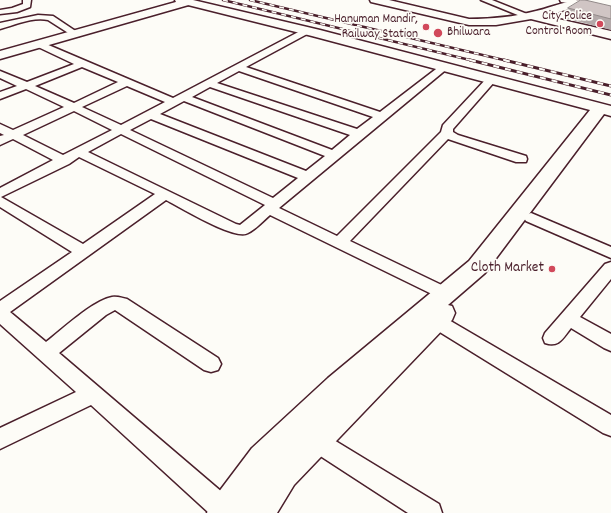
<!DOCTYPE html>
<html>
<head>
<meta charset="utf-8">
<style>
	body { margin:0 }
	canvas { display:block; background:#fdfcf7 }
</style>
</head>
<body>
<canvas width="611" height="513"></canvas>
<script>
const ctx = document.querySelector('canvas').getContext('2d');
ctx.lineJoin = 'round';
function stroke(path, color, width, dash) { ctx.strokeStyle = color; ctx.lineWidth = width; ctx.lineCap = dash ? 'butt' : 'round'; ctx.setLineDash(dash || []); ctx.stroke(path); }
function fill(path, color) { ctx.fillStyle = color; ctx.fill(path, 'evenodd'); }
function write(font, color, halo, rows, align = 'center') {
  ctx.font = font + ' Dekko,sans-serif'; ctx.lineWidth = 3.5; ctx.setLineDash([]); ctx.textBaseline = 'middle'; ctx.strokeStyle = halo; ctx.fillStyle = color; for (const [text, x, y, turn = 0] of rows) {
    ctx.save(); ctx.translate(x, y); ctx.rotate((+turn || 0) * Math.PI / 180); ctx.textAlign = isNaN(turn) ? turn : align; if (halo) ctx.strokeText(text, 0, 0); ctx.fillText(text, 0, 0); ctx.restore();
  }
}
const street = new Path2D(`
	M23 0H31L30 7 17 12 0 14V10L12 8 23 4Z
	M481 0H492L532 16 531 18H525Z
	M560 0H576L579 2 575 4 561 2Z
	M38 15 53 16 80 34 79 36H73L48 20C31 17 16 25 0 29V23Z
	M306 28 310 31 309 33 246 67 380 112 440 66H446L448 68 279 208 337 236 441 132 443 125 487 78 491 77 496 80 453 129V132L458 135 526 156 527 159 526 162H516L448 139 350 241 452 290 455 294 452 298 446 300 440 298 270 215C263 221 256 229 248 233 235 241 180 207 166 200L10 312 46 342C63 329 92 301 112 297 117 296 122 298 127 299L218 358 221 364 218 370 211 372 204 370 115 310 106 315 59 353 236 504 239 513H209L91 405 0 449V428L76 392 0 324V301L72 252 0 207V188L53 160 13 139 0 145V136L4 135 0 133V124L13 130 64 107 26 89 0 99V92L17 86 0 78V71L27 82 74 64 36 46 34 44 36 42 39 41 173 98ZM82 67 118 82 74 103 35 86ZM239 71 373 117 357 129 217 83ZM127 86 165 102 121 125 82 107ZM210 87 350 135 332 150 192 97ZM184 101 325 156 306 171 160 114ZM74 111 112 130 63 155 23 135ZM151 119 298 178 273 198 130 130ZM121 134 265 205 240 225 236 224 88 152ZM79 157 155 194 83 244 1 197 69 164Z
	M531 213 611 247V258L526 221 524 218 526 215Z
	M611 262V279L580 317 611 334V351L604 348 571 328C563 338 559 348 545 343L543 338 545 333 605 264Z
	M436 314 442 316 611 415V436L603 433 430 326 427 321 430 316Z
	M316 431 324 434 439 504 442 513H408L308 448 305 441 308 434Z`);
const secondary = new Path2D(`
	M183 0H192L193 2 192 4 0 59V51Z
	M370 0H389L469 19C492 19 514 17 536 11 554 7 566 0 584 0 577 8 555 13 545 16L611 31V39L531 19 496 25H469L371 2Z`);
const primary = new Path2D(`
	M175 0H193L320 30 611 106V116L604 114 485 273 448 305 452 306 455 313 452 320 294 485 277 513H207L212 501 252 448 328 378 469 261 590 110 312 36 176 2Z`);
stroke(street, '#4a1f2b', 3);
stroke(secondary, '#4a1f2b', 3);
stroke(primary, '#4a1f2b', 3);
fill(street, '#fdfcf7');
fill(secondary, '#fdfcf7');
fill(primary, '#fdfcf7');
const railFar1 = new Path2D(`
	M223 0 474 61
	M250 0 508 61`);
const rail = new Path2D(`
	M470 60 611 95
	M504 60 611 86`);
stroke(railFar1, '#4a1f2b', 2.5);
stroke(rail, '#4a1f2b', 3);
stroke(railFar1, '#fdfcf7', 1.5, [5]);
stroke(rail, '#fdfcf7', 2, [6]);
fill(new Path2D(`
	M611 6V30L565 18 568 8Z`), '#b3a9a9');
const building = new Path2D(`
	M581 0H585L611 6V19L568 8Z`);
fill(building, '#d0c5c4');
stroke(building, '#928a89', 1);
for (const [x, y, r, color] of [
	[600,24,4,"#d1495b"],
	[426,27,4,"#d1495b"],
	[438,33,5,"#d1495b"],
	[552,269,4,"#d1495b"]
]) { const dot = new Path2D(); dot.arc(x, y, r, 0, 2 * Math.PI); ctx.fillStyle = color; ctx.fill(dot); stroke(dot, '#fdfcf7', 1.5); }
write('13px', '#4a1f2b', '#fdfcf7', [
	["City Police",592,17],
	["Control Room",592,32],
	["Hanuman Mandir,",418,20],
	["Railway Station",418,35],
	["Bhilwara",447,33,"left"]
], 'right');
write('15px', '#4a1f2b', '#fdfcf7', [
	["Cloth Market",544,269]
], 'right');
</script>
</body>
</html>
